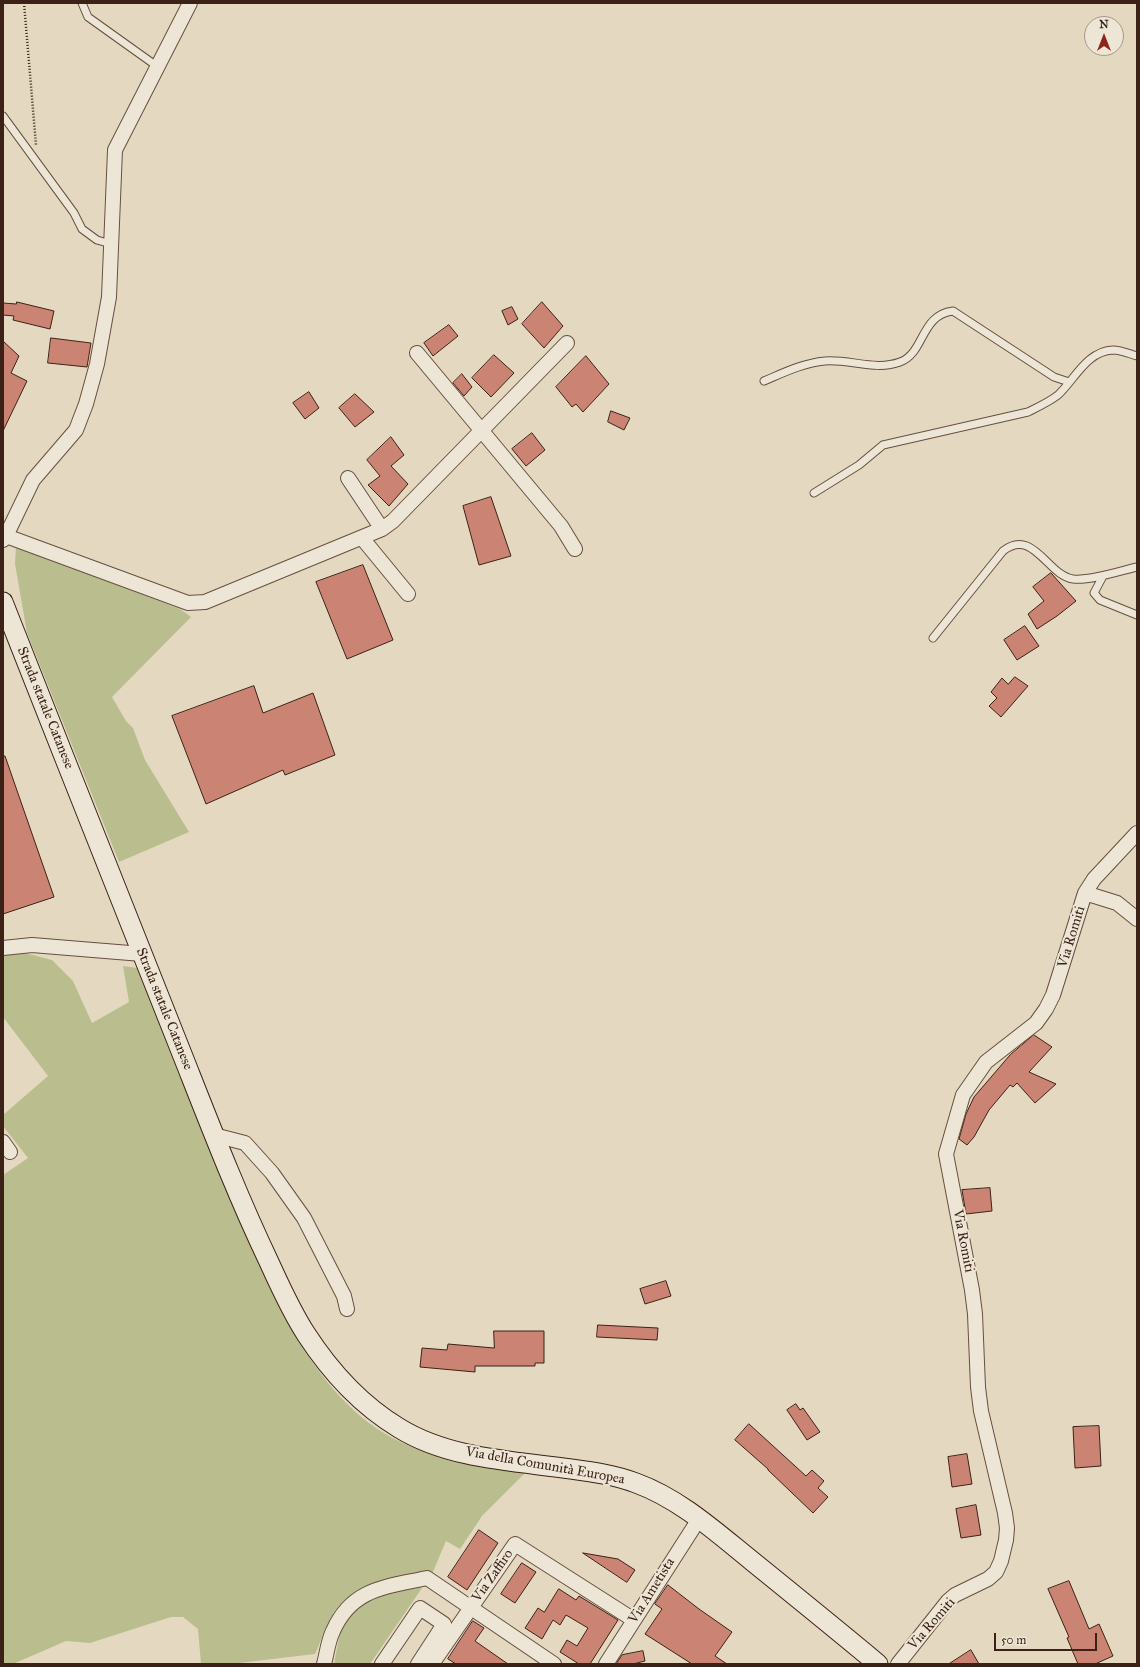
<!DOCTYPE html>
<html>
<head>
<meta charset="utf-8">
<style>
	body { margin:0 }
	#map { position:relative; width:1140px; height:1667px; overflow:hidden; background:#e4d9c0; font-family:"IM FELL Great Primer",serif }
	canvas { display:block }
	.frame { position:absolute; inset:0; border:4px solid #3c2116; pointer-events:none }
	.north { position:absolute; left:1084px; top:16px; width:40px; height:40px; box-sizing:border-box; background:#ede6d6; border:1px solid #a69789; border-radius:50%; rotate:0deg; font-size:11px; font-weight:700; line-height:16px; text-align:center; color:#3c2116 }
	.north::after { content:''; display:block; margin:auto; width:14px; height:18px; background:#8f2418; clip-path:polygon(50% 0,100% 100%,50% 72%,0 100%) }
	.scale { position:absolute; left:994px; top:1633px; width:103px; height:18px; box-sizing:border-box; border:2px solid #3c2116; border-top:0; padding-left:5px; font-size:12px; line-height:14px; white-space:nowrap; color:#3c2116; -webkit-text-stroke:3px #ede6d6; paint-order:stroke }
</style>
</head>
<body>
<div id="map">
<canvas width="1140" height="1667"></canvas>
<div class="frame"></div>
<div class="north">N</div>
<div class="scale">50 m</div>
</div>
<script>
const ctx = document.querySelector('canvas').getContext('2d');
ctx.lineJoin = 'round';
function fill(path, color) { ctx.fillStyle = color; ctx.fill(path, 'evenodd'); }
function stroke(path, color, width, dash) { ctx.strokeStyle = color; ctx.lineWidth = width; ctx.lineCap = dash ? 'butt' : 'round'; ctx.setLineDash(dash || []); ctx.stroke(path); }
function write(font, color, halo, rows, align = 'center') {
  ctx.font = font + ' "IM FELL Great Primer",serif'; ctx.lineWidth = 4; ctx.setLineDash([]); ctx.textBaseline = 'middle'; ctx.strokeStyle = halo; ctx.fillStyle = color; for (const [text, x, y, turn = 0] of rows) {
    ctx.save(); ctx.translate(x, y); ctx.rotate((+turn || 0) * Math.PI / 180); ctx.textAlign = isNaN(turn) ? turn : align; if (halo) ctx.strokeText(text, 0, 0); ctx.fillText(text, 0, 0); ctx.restore();
  }
}
fill(new Path2D(`
	M16 546 180 609 191 617 112 697 126 721 133 728 145 760 189 832 119 862 27 633 15 564Z
	M25 953 52 960 73 981 92 1023 129 1002 123 966 137 968C163 1033 190 1097 216 1161 253 1249 295 1372 376 1428 420 1458 474 1465 525 1473L482 1516 460 1549 446 1541 432 1574C402 1581 359 1583 338 1607 327 1620 322 1639 315 1654L231 1664H201L198 1629 183 1617H171L90 1643 66 1641 13 1664H3V1175L28 1158 3 1126V1115L48 1076 3 1017V955Z
	M416 1585 422 1588 370 1664H334L339 1637 347 1618 370 1596Z`), '#babe8e');
const building = new Path2D(`
	M17 302 54 311 50 329 13 320 14 316 3 315V303L16 304Z
	M542 302 563 326 544 348 522 324Z
	M512 307 518 319 508 325 502 311Z
	M449 325 458 336 433 356 424 343Z
	M51 338 91 343 87 367 48 363Z
	M3 341 19 356 11 373 27 381 3 431Z
	M494 355 514 373 491 397 472 378Z
	M586 356 609 384 583 412 576 404 572 407 556 387Z
	M462 374 472 387 464 396 453 383Z
	M309 392 319 408 305 419 293 403Z
	M355 394 374 412 355 427 339 408Z
	M611 411 630 418 624 430 608 422Z
	M532 433 545 450 526 466 512 449Z
	M391 437 404 455 391 466 408 484 389 506 368 485 380 476 367 460Z
	M491 497 511 556 479 565 463 506Z
	M363 565 393 640 347 659 316 582Z
	M1051 573 1076 601 1057 616 1037 629 1028 614 1044 601 1033 587Z
	M1025 626 1039 646 1017 660 1004 640Z
	M1015 677 1028 686 1001 717 989 706 997 698 991 692 1002 678 1008 684Z
	M254 686 263 713 313 693 335 755 285 775 283 770 206 804 172 716Z
	M3 756H5L54 897 3 914Z
	M1034 1035 1052 1047 1029 1072 1056 1084 1035 1103 1017 1083 1013 1087 1010 1085 989 1110 974 1137 967 1145 959 1139 966 1114 974 1097 1010 1055Z
	M990 1188 992 1211 966 1214 962 1190Z
	M666 1281 671 1296 645 1304 640 1289Z
	M598 1325 658 1328 657 1340 597 1337Z
	M494 1331H544V1363H535V1366H475V1372L420 1367 422 1348 447 1350 448 1344 494 1348Z
	M796 1404 800 1410 803 1408 820 1432 807 1440 787 1410Z
	M749 1424 806 1476 812 1470 824 1481 818 1488 828 1497 813 1513 768 1470V1469L735 1440Z
	M1099 1426 1101 1466 1075 1468 1073 1427Z
	M967 1454 972 1484 952 1487 948 1457Z
	M976 1505 981 1535 961 1538 956 1509Z
	M479 1530 498 1543 467 1590 448 1577Z
	M583 1553 618 1559 635 1570 627 1582Z
	M522 1563 536 1572 515 1603 501 1594Z
	M1069 1581 1089 1629 1099 1624 1113 1656 1095 1664H1078L1067 1638 1069 1637 1048 1589Z
	M668 1585 699 1609 732 1632 715 1656 727 1664H692L645 1634 662 1609 655 1604Z
	M559 1589 576 1600 579 1596 618 1620 590 1664H579L560 1652 567 1640 577 1646 588 1628 566 1615 560 1625 553 1620 542 1639 525 1628 538 1608 544 1612Z
	M473 1621 484 1628 475 1641 508 1664H456L448 1659Z
	M971 1650 979 1664H949Z
	M643 1651 645 1661 633 1664H616L622 1655Z`);
fill(building, '#cb8474');
stroke(building, '#3c2116', 1);
const service = new Path2D(`
	M82 3 88 17 158 67
	M3 116 74 213 82 229 97 240 111 244
	M764 381C783 373 803 363 825 361 850 359 876 371 900 362 925 353 920 315 953 311L1054 377 1069 382
	M814 493 859 465 883 445 1028 412C1038 407 1049 402 1058 395 1075 379 1087 351 1113 350 1121 350 1130 354 1137 356
	M1103 576 1094 593 1100 600 1137 615
	M933 638 1003 551C1033 527 1048 576 1073 579 1090 581 1120 571 1137 567`);
const minor = new Path2D(`
	M417 353 561 526 575 549
	M348 478 382 529
	M3 531 6 536 188 603 205 602 382 529 393 521 567 343
	M362 538 408 594
	M3 540 6 536 33 480 76 430 86 404 97 364 109 297 115 150 190 3
	M1085 893 1117 903 1137 919
	M3 948 32 945 142 954
	M214 1135 245 1143 272 1173 304 1218 344 1296 347 1309
	M3 1142 10 1152
	M324 1664C327 1653 328 1641 333 1631 352 1588 386 1587 427 1578L554 1664
	M382 1664 420 1608 444 1624 418 1664
	M432 1664 515 1544 634 1620
	M606 1664 699 1519
	M898 1664 948 1601 955 1595 988 1579 996 1572 1001 1561 1006 1540 1007 1528 1005 1513 981 1411 978 1387 975 1314 972 1290 946 1154 963 1095 986 1062 1036 1023 1046 1009 1053 995 1085 893 1094 879 1137 833`);
const secondary = new Path2D(`
	M3 602C64 756 124 910 186 1064 212 1130 238 1197 269 1262 280 1286 291 1311 306 1334 330 1371 361 1405 399 1428 449 1459 514 1461 571 1469 593 1472 615 1475 636 1483 680 1499 716 1532 752 1561 794 1595 836 1629 878 1664`);
stroke(service, '#664f40', 9);
stroke(minor, '#664f40', 16);
stroke(secondary, '#3c2116', 21);
stroke(new Path2D(`
	M24 3 36 145`), '#3c2116', 2.5, [1, 2]);
stroke(service, '#ede6d6', 7);
stroke(minor, '#ede6d6', 14);
stroke(secondary, '#ede6d6', 19);
write('14px', '#3c2116', '#ede6d6', [
	["Strada statale Catanese",45,708,68],
	["Via Romiti",1072,937,-73],
	["Strada statale Catanese",164,1009,68],
	["Via Romiti",963,1241,79],
	["Via della Comunità Europea",545,1466,10],
	["Via Zaffiro",493,1576,-55],
	["Via Ametista",652,1591,-58],
	["Via Romiti",932,1624,-49]
]);
</script>
</body>
</html>
